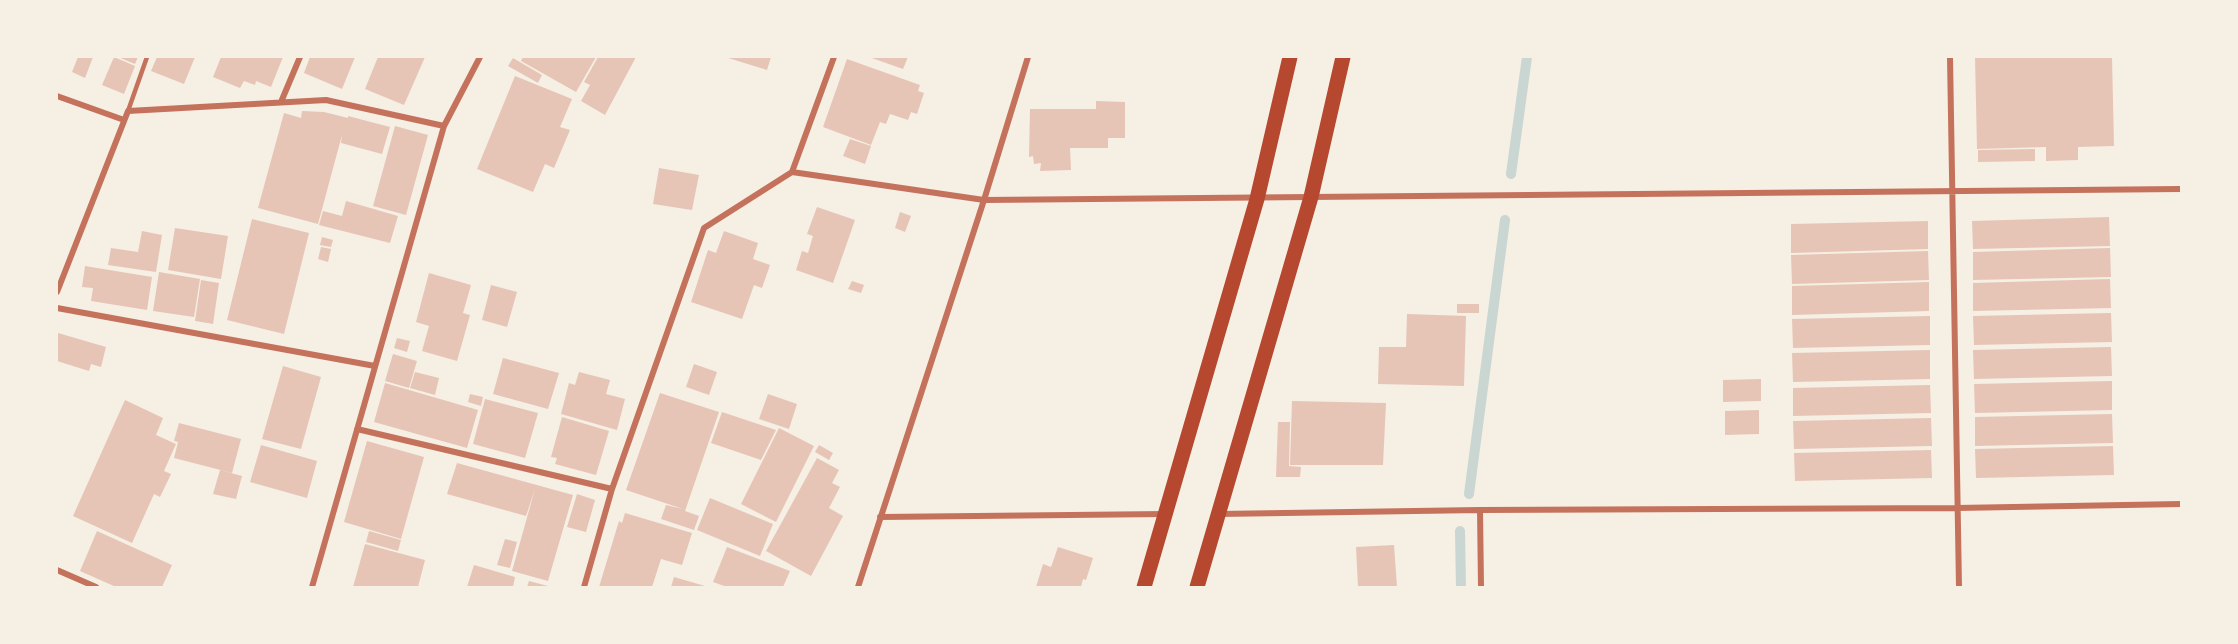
<!DOCTYPE html>
<html>
<head>
<meta charset="utf-8">
<style>
	body { margin:0 }
	#map { position:relative; width:2238px; height:644px; overflow:hidden; background:#f6efe4; font-family:Rubik,sans-serif }
	canvas { display:block }
	.frame { position:absolute; inset:0; border:58px solid #f6efe4; pointer-events:none }
</style>
</head>
<body>
<div id="map">
<canvas width="2238" height="644"></canvas>
<div class="frame"></div>
</div>
<script>
const ctx = document.querySelector('canvas').getContext('2d');
ctx.lineJoin = 'round';
function stroke(path, color, width, dash) { ctx.strokeStyle = color; ctx.lineWidth = width; ctx.lineCap = dash ? 'butt' : 'round'; ctx.setLineDash(dash || []); ctx.stroke(path); }
function fill(path, color) { ctx.fillStyle = color; ctx.fill(path, 'evenodd'); }
stroke(new Path2D(`
	M1511 174 1527 57
	M1469 494 1505 220
	M1460 531 1461 587`), '#c9d6d2', 10);
fill(new Path2D(`
	M78 57H93L85 78 72 72Z
	M114 57 135 66 124 94 102 85Z
	M118 57H138L135 64Z
	M157 57H195L184 84 151 71Z
	M221 57H283L271 87 256 81 255 85 244 81 240 88 213 77Z
	M310 57H355L342 89 304 73Z
	M378 57H425L404 105 365 89Z
	M523 57H596L576 92 521 61Z
	M598 57H636L605 115 581 101 590 85 584 82Z
	M725 57H771L767 70Z
	M869 57H908L903 69Z
	M1975 57H2112L2114 146 2078 147V160L2046 161V147L1977 149Z
	M513 58 542 75 538 83 508 66Z
	M847 59 920 85 918 91 924 93 917 114 911 112 908 120 890 114 886 124 880 122 871 145 823 127Z
	M515 76 572 99 560 127 570 130 554 168 545 164 533 192 477 169Z
	M1096 101 1125 102V138H1108V148H1070L1071 170 1040 171 1041 163 1034 164 1033 156 1029 157 1030 109H1096Z
	M302 111 324 112 348 118V116L390 127 382 154 341 143 342 135 318 224 258 208 284 113 301 118Z
	M395 126 428 135 406 215 373 206Z
	M850 139 871 146 865 164 843 156Z
	M2035 149V161L1978 162V150Z
	M659 168 699 175 692 210 653 204Z
	M346 201 398 216 390 243 319 225 323 211 342 216Z
	M817 207 855 220 833 283 796 270 802 251 808 253 813 236 807 234Z
	M900 212 911 216 905 232 895 228Z
	M2109 217 2110 246 1973 249 1972 221Z
	M252 219 309 233 284 334 227 320Z
	M1928 221V249L1791 253V224Z
	M175 228 228 236 221 279 168 270Z
	M142 231 162 235 156 272 108 265 111 248 138 252Z
	M724 231 758 243 753 259 770 265 762 288 754 285 742 319 691 302 708 250 716 253Z
	M322 237 333 240 331 247 320 245Z
	M321 247 331 249 328 262 318 259Z
	M2110 248 2111 277 1973 280V252Z
	M1928 251 1929 280 1792 284 1791 255Z
	M85 266 152 277 147 310 91 301 93 288 82 287Z
	M159 272 200 279 194 317 153 311Z
	M429 273 471 285 463 313 470 315 457 361 422 351 429 326 416 322Z
	M2110 279 2111 308 1973 311V283Z
	M201 280 219 283 213 324 195 321Z
	M852 281 864 285 861 293 848 289Z
	M1929 282V311L1792 315V286Z
	M491 285 517 292 507 327 482 320Z
	M1457 304H1479V313H1457Z
	M2111 313 2112 342 1974 345 1973 316Z
	M1407 314 1466 316 1464 386 1378 384 1379 347H1406Z
	M1930 316V345L1793 348 1792 319Z
	M58 333 106 347 101 367 91 364 89 371 57 361Z
	M397 338 410 341 407 352 394 348Z
	M2111 347 2112 376 1974 379 1973 350Z
	M1930 350V379L1793 382 1792 353Z
	M393 354 417 361 409 388 385 381Z
	M503 358 559 373 548 409 493 394Z
	M694 364 717 372 709 395 686 387Z
	M283 366 321 377 301 449 262 439Z
	M415 372 439 378 435 395 410 388Z
	M579 372 610 380 606 394 625 399 617 430 561 414 569 383 575 385Z
	M1761 379V401L1723 402V380Z
	M2112 381V410L1975 413 1974 384Z
	M385 383 478 410 467 448 374 422Z
	M1930 385 1931 413 1793 416V388Z
	M660 393 719 412 685 511 699 516 694 530 661 519 666 505 683 509 626 490Z
	M470 394 483 397 481 406 468 402Z
	M768 394 797 404 789 429 759 419Z
	M485 399 538 413 525 458 473 444Z
	M125 400 163 418 156 435 176 444 164 471 171 474 160 497 154 494 132 543 73 516Z
	M1292 401 1386 403 1383 465H1290Z
	M1759 410V434L1725 435V411Z
	M722 412 776 430 761 460 711 443Z
	M2112 414 2113 443 1975 446V417Z
	M562 417 609 431 596 475 555 464 557 458 551 457Z
	M1931 418 1932 446 1794 449 1793 421Z
	M1278 422H1290L1289 466 1301 467 1300 477H1276Z
	M179 423 241 439 232 473 174 458 178 442 174 441Z
	M779 428 814 446 776 522 741 504Z
	M367 441 424 457 401 539 344 522Z
	M261 445 317 461 307 498 250 482Z
	M819 445 833 453 829 460 815 452Z
	M2113 446 2114 475 1976 478 1975 449Z
	M1931 450 1932 478 1795 481 1794 453Z
	M817 458 839 470 832 483 840 487 829 508 843 516 811 576 766 551Z
	M457 463 573 495 548 581 512 571 535 489 526 516 447 494Z
	M220 470 242 476 236 499 213 494Z
	M577 494 595 500 586 532 567 527Z
	M710 498 773 524 760 556 697 530Z
	M625 513 692 533 682 565 661 559 652 587H599L619 521 622 523Z
	M97 531 172 565 162 587H116L80 571Z
	M369 531 401 540 398 551 366 542Z
	M505 539 517 542 510 568 497 565Z
	M365 544 425 560 418 587H353Z
	M1394 545 1397 587H1358L1356 547Z
	M727 547 790 571 783 587H727L713 582Z
	M1058 547 1093 558 1086 580 1083 579 1081 587H1036L1043 564 1051 567Z
	M474 565 515 577 513 587H467Z
	M674 577 705 586V587H671Z
	M529 581 548 586V587H527Z`), '#e6c5b7');
stroke(new Path2D(`
	M128 111 147 57`), '#c5725c', 4.5);
stroke(new Path2D(`
	M1950 57 1959 587
	M57 96 124 120
	M281 102 300 57
	M792 172 984 200 2181 189
	M57 292 128 111 326 100 444 126
	M57 308 375 366
	M357 429 612 489
	M1480 510 1481 587
	M1219 514 1480 510 1957 508 2181 504
	M880 517 1165 514
	M57 570 96 587
	M312 587 444 126 480 57
	M584 587 612 489 704 228 792 172 834 57
	M858 587 984 200 1028 57`), '#c5725c', 6);
stroke(new Path2D(`
	M1144 587 1257 199 1290 57
	M1197 587 1311 197 1343 57`), '#b5482f', 15);
</script>
</body>
</html>
